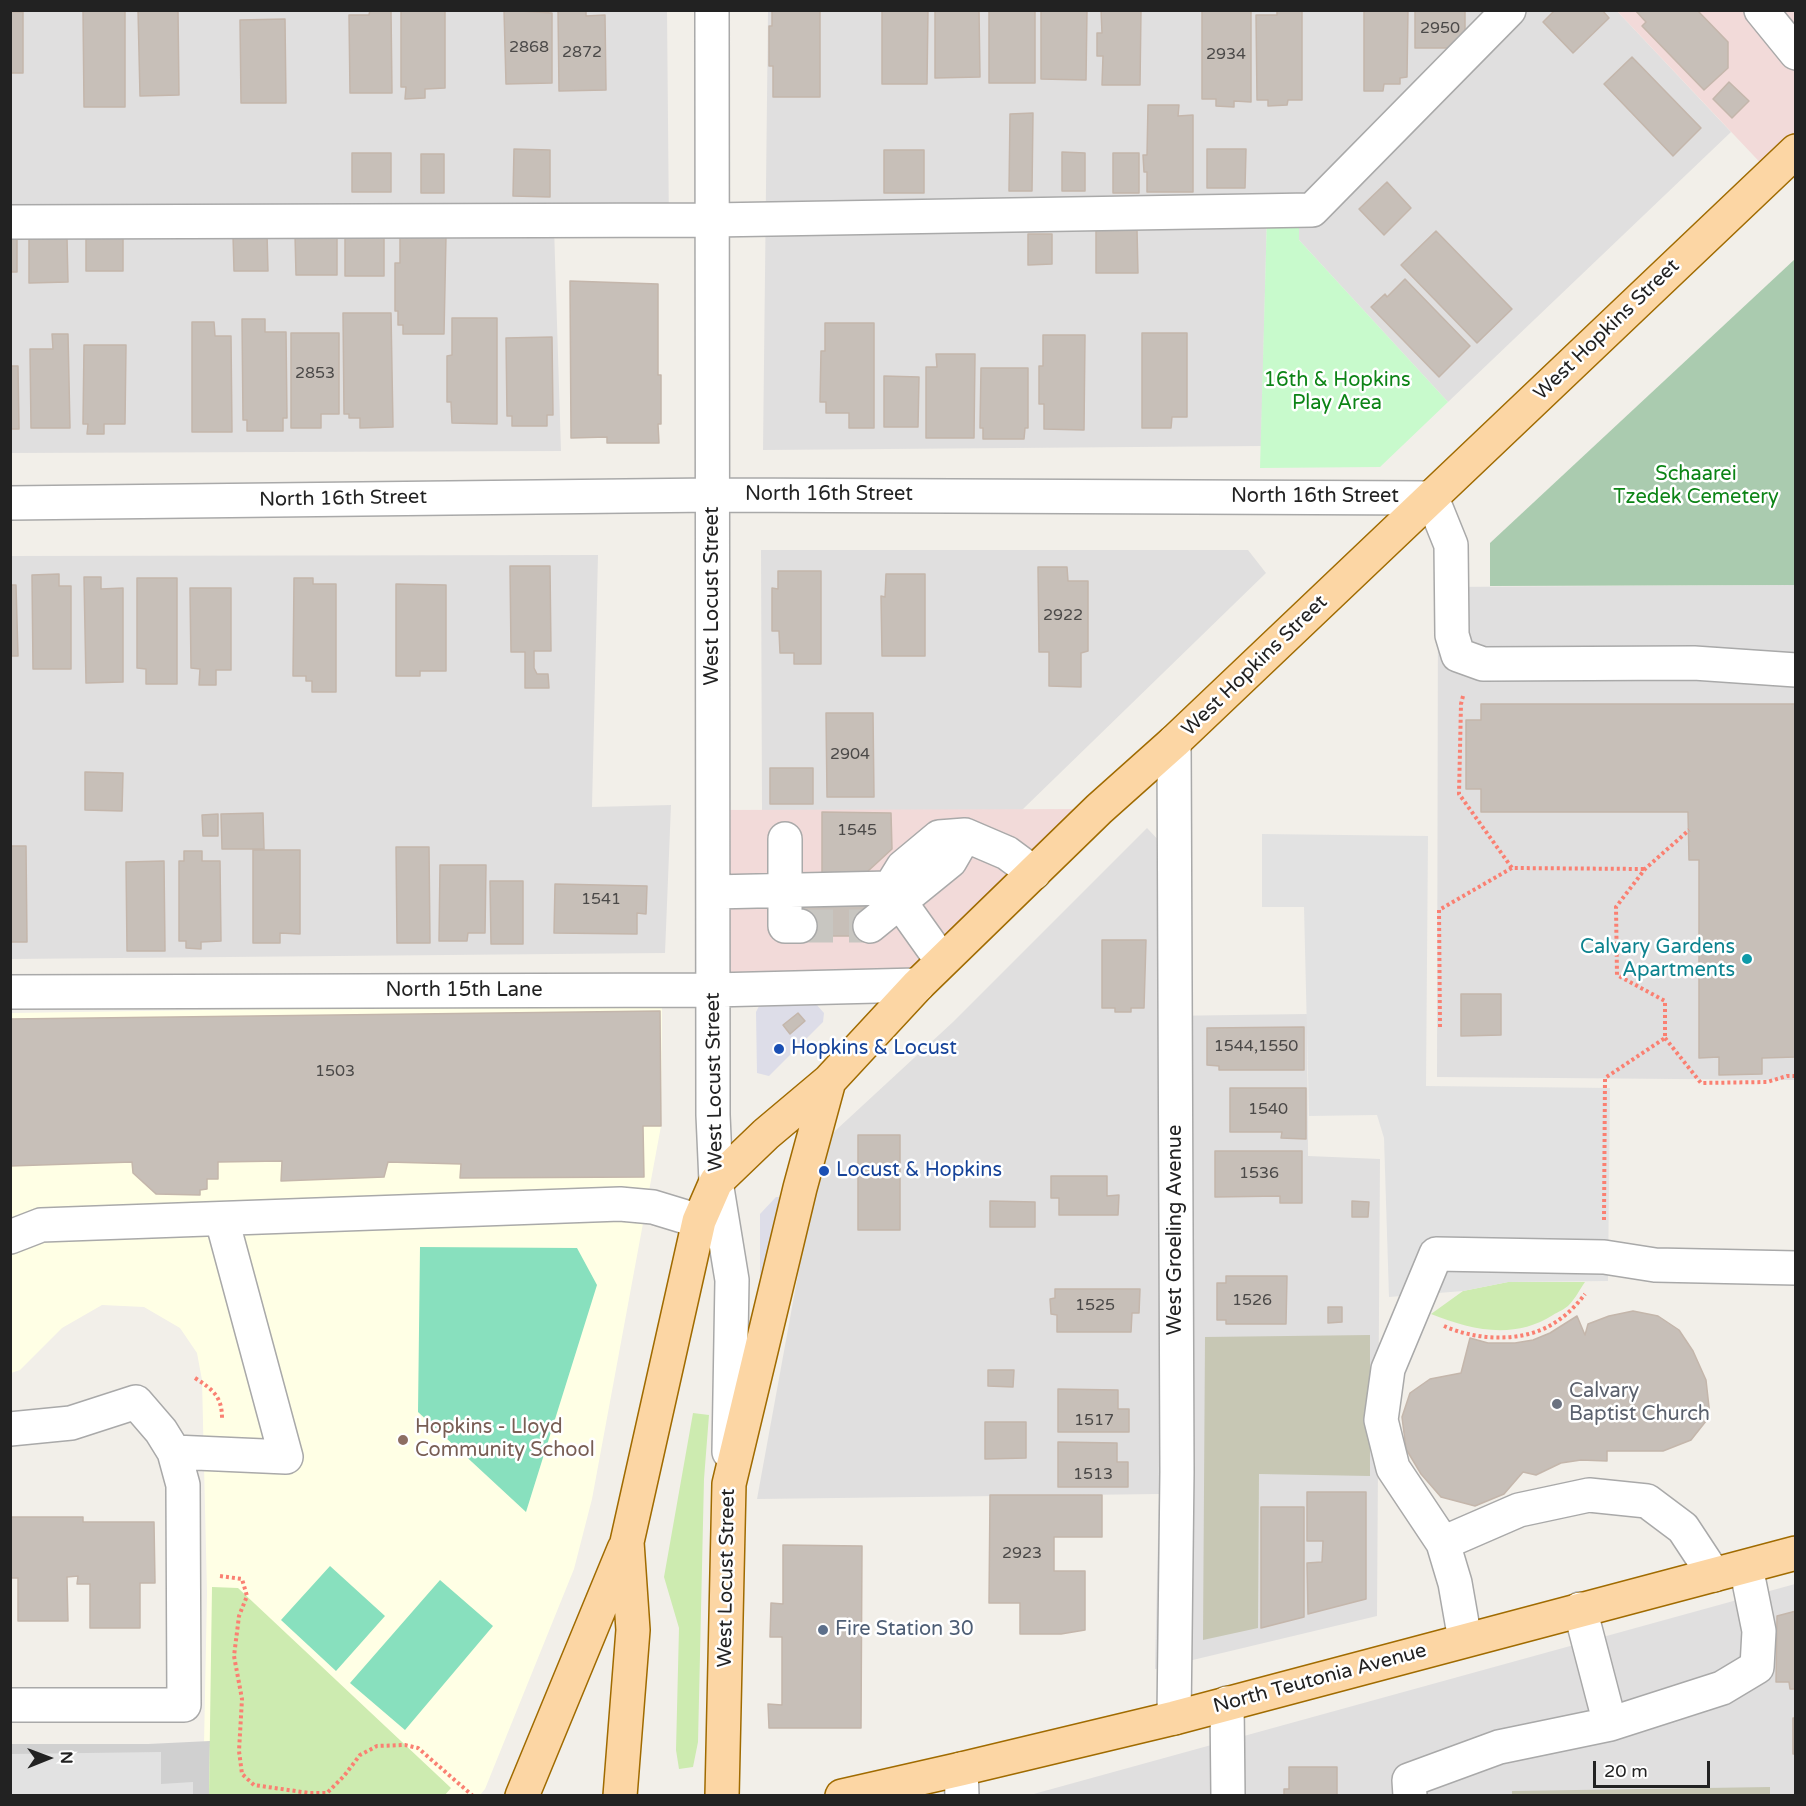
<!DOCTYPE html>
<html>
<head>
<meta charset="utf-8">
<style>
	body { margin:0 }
	#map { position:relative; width:1806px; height:1806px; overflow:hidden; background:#f2efe9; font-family:"Varela Round",sans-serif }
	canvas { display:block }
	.frame { position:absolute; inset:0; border:12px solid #222; pointer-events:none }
	.north { position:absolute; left:18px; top:1728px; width:60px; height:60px; -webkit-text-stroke:4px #fff; paint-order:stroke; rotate:89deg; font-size:16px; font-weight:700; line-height:24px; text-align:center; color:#222 }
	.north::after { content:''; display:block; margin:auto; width:21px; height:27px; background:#222; clip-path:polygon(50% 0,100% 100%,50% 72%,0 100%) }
	.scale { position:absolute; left:1593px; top:1761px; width:117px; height:27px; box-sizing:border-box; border:3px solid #222; border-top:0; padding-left:8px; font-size:18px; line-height:21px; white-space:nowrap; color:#222; -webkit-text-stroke:4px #fff; paint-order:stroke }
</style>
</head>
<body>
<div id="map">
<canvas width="1806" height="1806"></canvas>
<div class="frame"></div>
<div class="north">N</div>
<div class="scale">20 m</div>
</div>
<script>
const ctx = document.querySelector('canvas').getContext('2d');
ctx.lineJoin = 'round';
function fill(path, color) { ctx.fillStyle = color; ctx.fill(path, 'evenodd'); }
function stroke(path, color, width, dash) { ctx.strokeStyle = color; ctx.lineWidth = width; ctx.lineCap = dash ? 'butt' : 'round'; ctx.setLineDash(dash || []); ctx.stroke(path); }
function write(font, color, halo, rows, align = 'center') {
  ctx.font = font + ' "Varela Round",sans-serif'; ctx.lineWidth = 5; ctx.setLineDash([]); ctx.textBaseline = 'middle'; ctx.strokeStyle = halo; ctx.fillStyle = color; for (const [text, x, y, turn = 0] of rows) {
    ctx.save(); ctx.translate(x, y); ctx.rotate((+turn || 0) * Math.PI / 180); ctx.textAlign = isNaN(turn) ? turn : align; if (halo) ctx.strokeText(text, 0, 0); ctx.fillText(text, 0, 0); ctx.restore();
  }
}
fill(new Path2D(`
	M10 11H667L669 231 554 227 561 451 11 453Z
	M768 11H1617L1731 132 1448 402 1299 240 1267 215 1261 446 763 450Z
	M761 550H1248L1266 573 1022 810H762Z
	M598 555 592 807 671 805 665 953 11 959 10 556Z
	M1795 585V1080L1437 1077 1438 587Z
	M1147 828 1164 846V1016L1307 1014 1308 1156 1380 1159 1377 1616 1155 1669 1159 1494 757 1499 822 1143 953 1022Z
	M1795 1584V1795H1030Z`), '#e0dfdf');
fill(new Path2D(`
	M1617 11H1795V151L1770 173Z
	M1099 809 918 985 713 990V810Z`), '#f2dad9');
fill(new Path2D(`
	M662 1003 661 1126 592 1499 574 1569 485 1789 480 1795H203L207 1593 202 1380 197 1353 180 1328 144 1307 102 1305 62 1328 20 1370 11 1373V1013Z`), '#ffffe5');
fill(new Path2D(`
	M210 1741 209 1795H11L10 1744H148Z`), '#d0d0d0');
fill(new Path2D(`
	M1370 1335V1476L1259 1474 1258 1628 1203 1640 1205 1337Z
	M1770 1787V1796L1512 1795V1791Z`), '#c7c7b4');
fill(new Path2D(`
	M1508 1282H1585C1580 1289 1575 1299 1569 1305 1565 1309 1558 1312 1553 1315 1514 1340 1471 1330 1431 1314L1463 1291Z
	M693 1413 709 1415 704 1479 698 1742 693 1767 679 1769 676 1750 679 1628 664 1577Z
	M212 1587 238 1588 451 1788 444 1796 209 1795Z`), '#cdebb0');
fill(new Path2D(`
	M1795 259V585L1490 586V543Z`), '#aacbaf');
fill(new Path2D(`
	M1299 214V240L1448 402 1380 467 1260 468 1267 215Z`), '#c8facc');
fill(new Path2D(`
	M420 1247 577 1248 597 1285 526 1512 418 1412Z
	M330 1566 385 1616 336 1671 281 1620Z
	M440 1580 493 1626 405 1730 350 1683Z`), '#88e0be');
fill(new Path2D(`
	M1262 834 1428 836 1426 1086 1610 1088 1608 1281 1508 1282 1463 1291 1389 1297 1384 1138 1377 1115 1309 1116 1304 907H1262Z
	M161 1752V1784L193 1782V1795H11V1754Z`), '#e2e2e2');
fill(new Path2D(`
	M816 1004 824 1013 823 1022 769 1076 757 1073 756 1012 759 1006Z
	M776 1197H782L764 1279H760V1214Z`), '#dddde8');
const building = new Path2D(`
	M83 10H125V107H84Z
	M138 10H178L179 95 140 96Z
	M370 10H391L392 93H350L349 15H369Z
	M401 10H445V88L425 89V98L405 99 406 87H401Z
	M504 10 552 13V83L506 84Z
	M558 10H586V16L605 15 606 90 559 91Z
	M772 10H820V97H773V66H769V26H772Z
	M882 10H928L927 84H882Z
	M935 10H979L980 77 935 78Z
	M989 10H1035V83H989Z
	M1041 10H1087L1086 80 1041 79Z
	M1101 10H1141L1140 85H1102L1103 56H1097V33H1102Z
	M1223 10H1251V102L1234 101V107L1216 106V99H1202V11Z
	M1277 10H1302V100H1288L1287 105 1268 106V100H1257L1256 15H1277Z
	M1364 10H1408L1407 77 1400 78V84H1384L1383 91H1364Z
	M1415 10H1465V48H1415Z
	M1555 10H1602L1609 18 1573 53 1543 22Z
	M1635 10H1697L1728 42V68L1704 90 1642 26 1646 22Z
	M10 12H23V73H10Z
	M285 19 286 103H241L240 20Z
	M1632 57 1701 128 1673 156 1604 84Z
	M1729 82 1749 101 1732 118 1713 99Z
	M1148 105H1179L1178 116 1193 115V192H1147V172H1144L1143 155H1147Z
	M1033 113 1032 191H1009L1010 114Z
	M514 149 550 150V197L513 196Z
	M1207 149H1246L1245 188H1207Z
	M884 150H924V193H884Z
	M1062 152 1085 153V191H1062Z
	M352 153H391V192H352Z
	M1113 153H1139V193H1113Z
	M421 154H444V193H421Z
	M1387 182 1411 208 1384 235 1359 209Z
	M1096 230H1137L1138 273H1096Z
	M1436 231 1512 309 1477 343 1401 265Z
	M267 234 268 271H234L233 235Z
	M1028 234H1052V264L1028 265Z
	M86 235 123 236V271H86Z
	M295 235H337V275H296Z
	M400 235 446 236 444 334H403V325H398V311H395V263H400Z
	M10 236H17V272H10Z
	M345 237H384V276H345Z
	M67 238 68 282 29 283V239Z
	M1405 279 1470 346 1439 377 1371 307 1385 294 1387 297Z
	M570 281 658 284V375H661V424H658L659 443H607V437L571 438Z
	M343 313H391L393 427 360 428V418H349V414H344Z
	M452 318H497V424L452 423 451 402H447V356L452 355Z
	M242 319H265V332H286L287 418H283V431H247V420H243Z
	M192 322H214L215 336H231L232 432H192Z
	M825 323H874V428H849V413H826V402H820L821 351H825Z
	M291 333H339V414H321V428H291Z
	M1142 333H1187V417H1172L1171 428H1142Z
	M52 334H68L70 428H31L30 349H53Z
	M1043 335H1085L1084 430 1044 429V404H1039V366H1043Z
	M552 337 553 415H547V426H512V416H507L506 338Z
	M84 345H126L125 424H104V434H87L88 424H83Z
	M936 354H975L974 438H926V367H937Z
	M10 366H18L19 429H10Z
	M981 368H1028V428H1025L1024 439H983V428H980Z
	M884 376 919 377 918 427H884Z
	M510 566H550L551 651H534V668L537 674H548L549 688H525V652H511Z
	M1038 567H1067L1068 581H1088V651L1081 653V687L1049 686V652H1039Z
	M778 571H821V664H794V653H780L779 631H772V588L778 589Z
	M59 574V586H71V669H33L32 575Z
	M886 574H925V656H882L881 596 885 597Z
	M84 577H101V589L123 588V682L86 683Z
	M137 578H177V684H146V669L137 668Z
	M294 578H313V584H336V692H312V681H306V676H293Z
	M396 584 446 585V671H420V676H396Z
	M10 585H16L18 656H10Z
	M190 588H231V670H216V685H199L200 669 191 668Z
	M1481 704H1796V1057L1762 1058V1074L1719 1075V1057L1699 1058V860H1689L1688 812H1481V789H1466V720H1481Z
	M826 713H873L874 797H827Z
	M770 768H813V804H770Z
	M85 772 123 773 122 811 85 810Z
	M822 812 891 813 892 849 867 872 822 873Z
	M263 813 264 849H222L221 814Z
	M218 814V836H203L202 815Z
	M10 846H26L27 942H10Z
	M396 847H429L430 943H397Z
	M253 850H300V934L280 933V943H253Z
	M184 851H202V861H220L221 941 201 942V949L186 948V941H179V861H184Z
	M164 861 165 951H127L126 862Z
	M440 865H486L485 933H468L467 941H439Z
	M490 881H523V944H491Z
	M555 884 647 886 646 914 637 913V934L554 933Z
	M800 896 870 897V936H800Z
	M1102 940H1146L1144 1008H1131V1012H1115V1008H1102Z
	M1461 994H1501V1035L1461 1036Z
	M660 1011 661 1126H643L644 1177 460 1178 461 1164 388 1162 384 1177 281 1181 282 1161 218 1162V1179H207V1189L200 1190V1195L156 1194 133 1173 132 1162 10 1166V1019Z
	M798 1013 805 1021 790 1034 783 1025Z
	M1304 1027V1070H1219V1066L1207 1065V1028Z
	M1230 1088H1306V1139L1281 1138 1282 1132H1230Z
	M858 1135H900V1230H858Z
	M1215 1151H1302V1203H1280V1196L1215 1197Z
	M1051 1176H1107V1196L1119 1195 1118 1215H1059V1198H1051Z
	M990 1201 1035 1202V1227H990Z
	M1352 1201 1369 1202 1368 1217H1352Z
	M1226 1276H1287L1286 1324H1226V1320H1217V1283H1226Z
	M1055 1289H1140L1139 1313H1132L1131 1332H1057V1315L1051 1314 1050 1299 1055 1298Z
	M1328 1307H1342V1322L1328 1323Z
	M1633 1311 1658 1316 1679 1330 1693 1351 1706 1380 1710 1416 1691 1440 1663 1451H1607V1461L1581 1460 1561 1463 1536 1475 1523 1472 1504 1494 1475 1506 1441 1497 1421 1474 1406 1449 1402 1417 1410 1393 1430 1379 1461 1373 1470 1338 1488 1343H1515L1533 1340 1550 1333 1577 1316 1585 1335 1588 1324 1609 1316Z
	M988 1370H1014L1013 1387 988 1386Z
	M1058 1389 1118 1390V1409H1129V1432H1058Z
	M985 1422H1026V1458L985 1459Z
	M1058 1442 1117 1443V1462H1128V1487H1058Z
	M1307 1492H1366V1599L1308 1614 1307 1563 1322 1562 1323 1541H1307Z
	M990 1495H1102V1537H1054V1571H1085V1630L1061 1634H1020V1603H989Z
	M1261 1507H1304V1617L1261 1628Z
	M10 1517H83V1522H154L155 1583H140V1628H90V1584H77L78 1576 67 1577 68 1621H18V1578H10Z
	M783 1545 862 1546 861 1728H769L768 1704 782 1705V1637H770L771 1603 783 1604Z
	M1796 1611V1689H1790L1789 1682H1776L1777 1616Z
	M1793 1718H1796V1754H1793Z
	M1289 1767H1337V1796H1284V1789H1289Z`);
fill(building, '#c7bfb8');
stroke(building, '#c4b6ab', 1.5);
stroke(new Path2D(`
	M800 926H870`), '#c8c6c1', 33, [33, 16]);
const minor = new Path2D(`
	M712 10 713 1115 716 1182 732 1280 729 1452
	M1761 10 1796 53
	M10 222 712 220 1312 210 1509 10
	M10 503 713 495 1432 498 1451 545 1452 635 1458 655 1483 664 1694 663 1796 670
	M785 839V926H800
	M890 888 903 867 939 837 965 835 1007 853 1034 873
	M713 892 890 888 942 961
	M870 926 950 861 965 835
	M10 992 713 990 918 985
	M10 1237 41 1225 620 1204 653 1207 699 1221
	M10 1429 71 1423 136 1402 161 1431 174 1452 183 1485 184 1705H10
	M174 1452 286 1457 222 1220
	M1443 1543 1519 1510 1589 1495 1647 1501 1683 1528 1714 1575
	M1465 1640 1455 1583 1443 1543 1393 1468 1381 1420 1388 1369 1436 1254 1604 1257 1655 1265 1796 1268
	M1227 1703 1228 1796
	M1174 1718 1177 1472 1174 742
	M1610 1724 1722 1688 1757 1667 1759 1631 1746 1567
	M961 1769 962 1796
	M1410 1796 1409 1780 1499 1747 1610 1724 1580 1609`);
const major = new Path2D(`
	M522 1796 624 1549
	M620 1796 633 1630 627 1542 699 1221 716 1182 766 1134 829 1081 918 985 1099 809 1174 742 1796 151
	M722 1796 729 1484 800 1188 829 1081
	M842 1796 961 1769 1174 1718 1796 1553`);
stroke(minor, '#a9a9a9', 36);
stroke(major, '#a06b00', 36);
stroke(new Path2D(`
	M1463 696 1461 704 1459 794 1512 868
	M1440 1027 1439 910 1512 868 1645 869
	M1665 1038 1701 1083 1767 1082 1787 1076H1796
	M1604 1220 1605 1078 1665 1038V1001L1617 975 1616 907 1645 869 1689 830
	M1444 1326C1475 1340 1520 1343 1551 1325 1565 1317 1576 1306 1585 1294
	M195 1378C212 1389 222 1396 222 1418
	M220 1576 242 1579 247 1596 239 1616 234 1656 242 1699 239 1751 242 1774 254 1785 309 1793H327L344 1776 360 1755 377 1746 405 1745 418 1748 473 1796`), '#fa8072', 4, [3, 3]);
stroke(minor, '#fff', 33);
stroke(major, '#fcd6a4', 33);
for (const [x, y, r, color] of [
	[1747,959,6,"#0f9aa8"],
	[779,1049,6,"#1a4fb4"],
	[824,1171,6,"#1a4fb4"],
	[1557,1404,6,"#6b7280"],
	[403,1440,6,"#8d6e63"],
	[823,1630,6,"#5c6f8a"]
]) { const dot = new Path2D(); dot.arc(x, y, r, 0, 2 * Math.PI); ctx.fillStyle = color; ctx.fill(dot); stroke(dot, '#fff', 2); }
write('16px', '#4b4948', null, [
	["2950",1440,29],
	["2868",529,48],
	["2872",582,53],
	["2934",1226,55],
	["2853",315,374],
	["2922",1063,616],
	["2904",850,755],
	["1545",857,831],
	["1541",601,900],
	["1544,1550",1256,1047],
	["1503",335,1072],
	["1540",1268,1110],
	["1536",1259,1174],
	["1526",1252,1301],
	["1525",1095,1306],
	["1517",1094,1421],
	["1513",1093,1475],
	["2923",1022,1554]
]);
write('20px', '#222', '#fff', [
	["West Hopkins Street",1607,330,-44],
	["North 16th Street",829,495],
	["North 16th Street",1315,497],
	["North 16th Street",343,499,-1],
	["West Locust Street",713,596,-90],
	["West Hopkins Street",1255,666,-44],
	["North 15th Lane",464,991],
	["West Locust Street",715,1082,-91],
	["West Groeling Avenue",1176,1230,-90],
	["West Locust Street",727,1578,-89],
	["North Teutonia Avenue",1320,1679,-15]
]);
write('20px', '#0c8416', '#fff', [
	["16th & Hopkins",1337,381],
	["Play Area",1337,404],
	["Schaarei",1696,475],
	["Tzedek Cemetery",1696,498]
]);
write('20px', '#0d838f', '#fff', [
	["Calvary Gardens",1735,948],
	["Apartments",1735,971]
], 'right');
write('20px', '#164399', '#fff', [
	["Hopkins & Locust",791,1049],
	["Locust & Hopkins",836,1171]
], 'left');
write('20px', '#5b616d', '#fff', [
	["Calvary",1569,1392],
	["Baptist Church",1569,1415]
], 'left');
write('20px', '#785e54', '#fff', [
	["Hopkins - Lloyd",415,1428],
	["Community School",415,1451]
], 'left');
write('20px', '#4e5e75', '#fff', [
	["Fire Station 30",835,1630]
], 'left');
</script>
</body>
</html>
